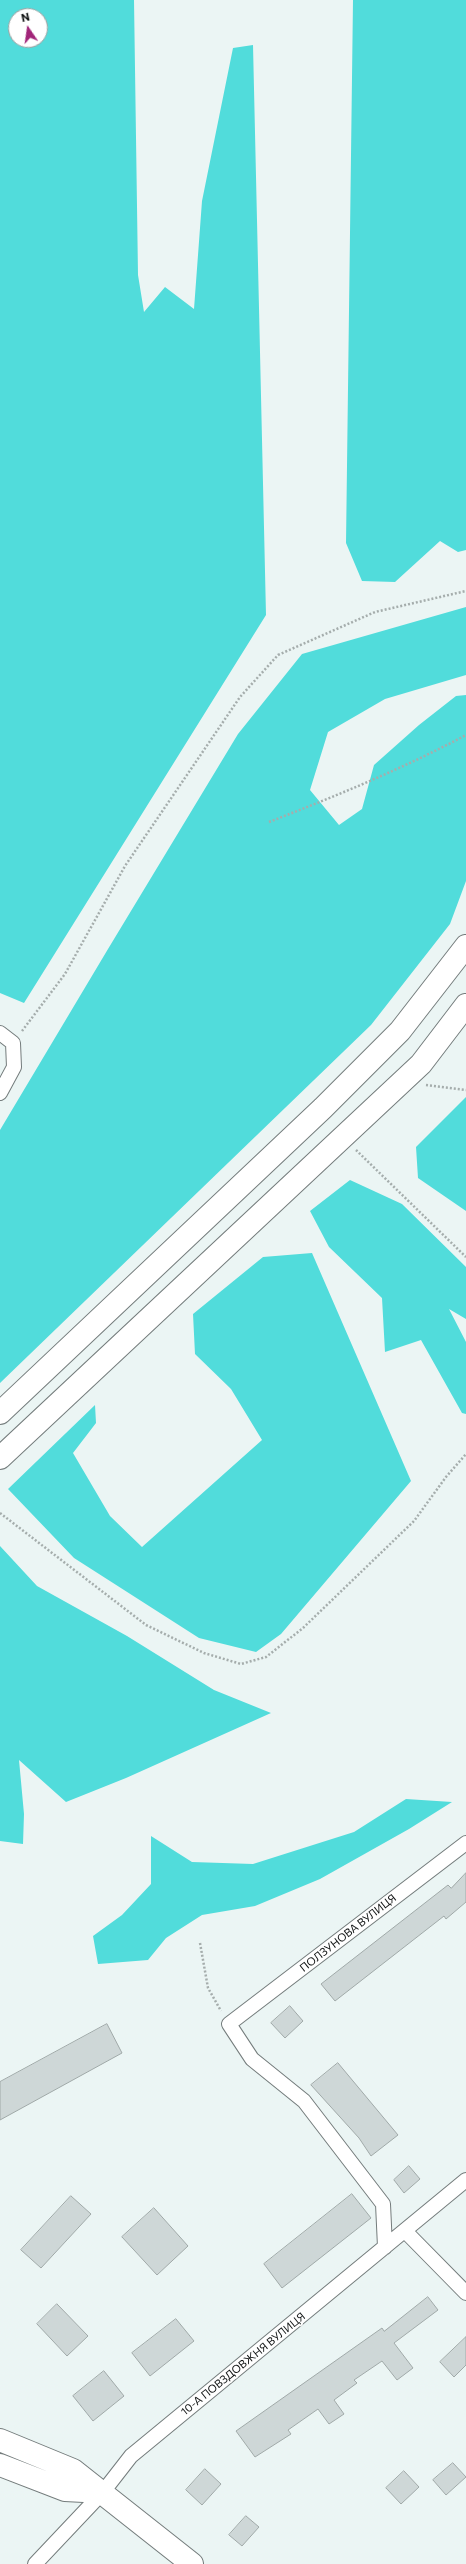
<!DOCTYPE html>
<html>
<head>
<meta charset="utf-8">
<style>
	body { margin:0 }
	#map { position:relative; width:466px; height:2564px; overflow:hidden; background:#ebf5f4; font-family:Commissioner,sans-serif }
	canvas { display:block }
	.north { position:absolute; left:8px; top:8px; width:40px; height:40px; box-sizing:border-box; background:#fff; border:1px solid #9fa0a0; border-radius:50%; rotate:347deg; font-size:11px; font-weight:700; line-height:16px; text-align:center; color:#0f1212 }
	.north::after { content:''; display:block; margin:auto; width:14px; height:18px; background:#a12579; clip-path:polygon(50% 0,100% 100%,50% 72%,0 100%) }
</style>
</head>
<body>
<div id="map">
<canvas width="466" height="2564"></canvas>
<div class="north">N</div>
</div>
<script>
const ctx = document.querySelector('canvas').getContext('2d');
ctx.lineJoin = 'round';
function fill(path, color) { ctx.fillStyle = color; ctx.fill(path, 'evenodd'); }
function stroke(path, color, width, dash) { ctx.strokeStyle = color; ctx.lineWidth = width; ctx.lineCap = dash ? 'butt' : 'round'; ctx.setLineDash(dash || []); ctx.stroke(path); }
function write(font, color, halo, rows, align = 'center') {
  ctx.font = font + ' Commissioner,sans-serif'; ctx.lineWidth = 3.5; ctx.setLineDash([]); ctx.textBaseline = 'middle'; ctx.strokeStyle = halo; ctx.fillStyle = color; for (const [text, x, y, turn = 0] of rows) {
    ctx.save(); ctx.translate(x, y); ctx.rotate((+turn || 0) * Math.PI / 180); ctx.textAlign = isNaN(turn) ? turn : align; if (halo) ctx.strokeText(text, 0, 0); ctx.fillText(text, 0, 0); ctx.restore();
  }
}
fill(new Path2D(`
	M0 0H134L138 275 144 312 165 287 194 309 202 201 233 48 253 45 266 615 24 1003 0 993ZM16 16H40V40H16Z
	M353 0H466V550L458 552 440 541 395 582 362 581 346 543Z
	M466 607V675L385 699 328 732 310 790 339 825 362 809 374 765 419 725 456 696 466 695V881L450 924 371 1025 0 1383V1130L108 949 238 734 302 654Z
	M466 1097V1211L418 1178 416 1147Z
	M350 1180 402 1204 466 1267V1319L449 1309 466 1342V1414L462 1413 421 1340 385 1352 382 1298 329 1247 310 1211Z
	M312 1253 411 1481 281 1634 256 1652 199 1638 74 1558 8 1489 95 1405 96 1423 73 1453 110 1516 142 1547 262 1440 231 1389 195 1354 193 1314 263 1257Z
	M0 1546 37 1586 127 1636 214 1690 271 1713 126 1778 66 1802 19 1760 24 1814 23 1844 0 1841Z
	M406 1799 452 1802 409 1829 320 1879 255 1906 202 1915 166 1938 148 1960 98 1964 93 1936 122 1915 151 1884V1836L192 1862 253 1864 354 1832Z`), '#51dcdb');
const building = new Path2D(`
	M466 1873V1902L446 1919 444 1916 335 2001 321 1984 448 1885 451 1888Z
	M290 2006 303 2021 285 2038 271 2023Z
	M107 2024 122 2053 0 2120V2082Z
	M338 2063 398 2135 371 2156 359 2138 311 2085Z
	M409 2166 420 2179 404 2193 394 2180Z
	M352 2194 371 2218 282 2288 264 2264Z
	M71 2196 91 2214 41 2268 21 2250Z
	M154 2208 188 2246 157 2275 122 2237Z
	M428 2297 438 2310 394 2343 413 2368 397 2380 382 2361 354 2380 357 2383 334 2400 344 2414 329 2424 318 2409 288 2430 291 2434 255 2457 236 2431 382 2328 384 2331Z
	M57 2304 88 2336 67 2356 37 2324Z
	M176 2319 194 2341 150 2376 132 2353Z
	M466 2337V2365L454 2377 440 2362Z
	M104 2371 124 2396 93 2421 73 2396Z
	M453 2463 466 2477 446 2495 433 2480Z
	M205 2469 221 2484 202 2505 186 2490Z
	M404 2471 419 2487 401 2504 386 2488Z
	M246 2516 259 2527 242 2546 229 2535Z`);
fill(building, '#ced7d7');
stroke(building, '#a0a9a8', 1);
const street = new Path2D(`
	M0 1033 13 1043 14 1067 0 1093
	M405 2231 466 2293
	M385 2247 383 2204 304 2101 252 2059 229 2024 466 1843
	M35 2564 103 2492 131 2456 466 2180`);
const primary = new Path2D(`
	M0 1413 323 1108 400 1031 466 946
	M0 1458 421 1064 466 1005
	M0 2440 73 2470 192 2564
	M0 2465 65 2490 103 2492`);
stroke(street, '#747c7c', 16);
stroke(primary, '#747c7c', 24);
stroke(new Path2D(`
	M269 822C336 796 402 769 466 735
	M22 1031 65 974 125 866 240 697 278 655 375 612 466 591
	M426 1085 466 1090
	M356 1150 466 1257
	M0 1513 146 1625 204 1653 241 1664 266 1657 303 1628 414 1521 446 1477 466 1454
	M200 1943 208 1988 221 2011`), '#a5adac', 2.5, [2, 2]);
stroke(street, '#fff', 14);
stroke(primary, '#fff', 22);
write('11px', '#0f1212', '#fff', [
	["ПОЛЗУНОВА ВУЛИЦЯ",348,1933,-38],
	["10-А ПОВЗДОВЖНЯ ВУЛИЦЯ",243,2364,-39]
]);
</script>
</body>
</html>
